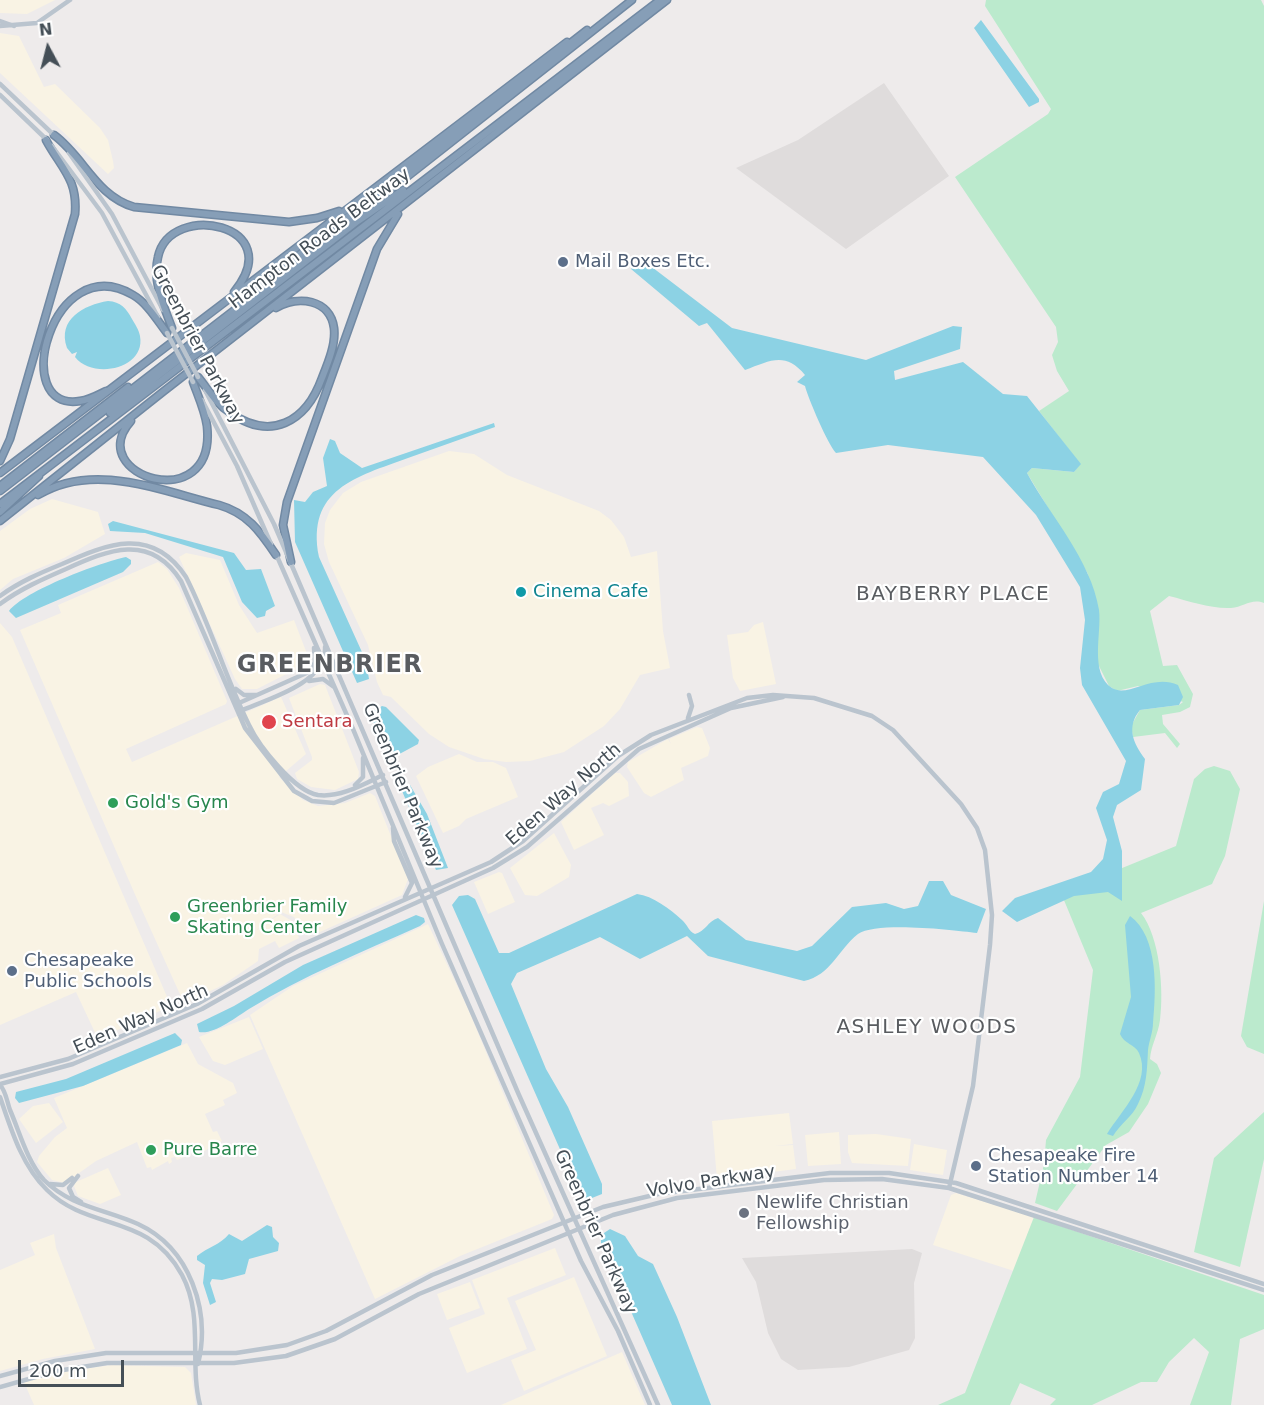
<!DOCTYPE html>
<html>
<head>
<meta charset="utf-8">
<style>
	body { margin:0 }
	#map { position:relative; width:1264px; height:1405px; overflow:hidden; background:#eeebeb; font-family:"DejaVu Sans",sans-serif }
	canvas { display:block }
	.north { position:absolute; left:18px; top:18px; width:60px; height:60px; -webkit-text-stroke:4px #fff; paint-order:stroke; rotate:353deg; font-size:16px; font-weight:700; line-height:24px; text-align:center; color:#454f57 }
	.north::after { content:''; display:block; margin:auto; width:21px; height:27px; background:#454f57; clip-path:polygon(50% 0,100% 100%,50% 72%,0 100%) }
	.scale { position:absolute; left:18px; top:1360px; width:106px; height:27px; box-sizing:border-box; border:3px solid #454f57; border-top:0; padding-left:8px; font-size:18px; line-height:21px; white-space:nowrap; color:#454f57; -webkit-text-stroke:4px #fff; paint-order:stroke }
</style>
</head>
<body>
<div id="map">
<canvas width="1264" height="1405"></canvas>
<div class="north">N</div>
<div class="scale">200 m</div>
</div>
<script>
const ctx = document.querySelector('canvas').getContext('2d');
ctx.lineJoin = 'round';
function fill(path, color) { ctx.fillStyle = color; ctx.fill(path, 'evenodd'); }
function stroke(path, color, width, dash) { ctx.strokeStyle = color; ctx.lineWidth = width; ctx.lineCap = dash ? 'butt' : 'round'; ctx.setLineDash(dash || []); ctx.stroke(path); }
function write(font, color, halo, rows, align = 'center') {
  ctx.font = font + ' "DejaVu Sans",sans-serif'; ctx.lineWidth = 4.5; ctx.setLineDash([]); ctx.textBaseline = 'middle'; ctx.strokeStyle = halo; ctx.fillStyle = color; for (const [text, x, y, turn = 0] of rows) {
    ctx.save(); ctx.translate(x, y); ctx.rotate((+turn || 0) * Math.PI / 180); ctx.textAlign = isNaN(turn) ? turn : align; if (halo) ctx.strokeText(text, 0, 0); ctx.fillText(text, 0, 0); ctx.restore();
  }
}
fill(new Path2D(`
	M0 0H55L27 14 0 13Z
	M0 33 19 36 44 87 55 84 100 128 108 140 113 161 114 168 108 174 0 73Z
	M449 451 474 454 507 475 599 511 611 520 624 537 631 557 657 551 663 631 670 668 640 675 620 709 604 726 564 752 530 761 506 762 484 759 449 747 429 734 391 697 383 695 377 682 368 645 329 562 324 544 325 523 330 510 343 493 361 482Z
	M52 499 98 512 105 534 64 558 13 579 0 590V531L30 509Z
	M186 553 220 560 239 605 257 633 294 620 309 659 308 663 257 689H242L235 679 179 557Z
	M158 562 167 569 179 588 227 701 226 704 126 749 132 762 281 697 306 754 279 777 303 800 318 806 345 803 370 793 375 796 408 879 402 895 320 932 306 935 294 917 281 912 248 936 280 914 292 921 299 938 279 948 275 941 259 949 258 961 223 985 187 1002 183 1001 137 899 20 630 61 613 58 605Z
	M763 622 776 684 740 691 733 678 727 635 748 632 754 625Z
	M0 623 12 637 171 1006 98 1039 76 992 0 1025Z
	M320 684 325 685 359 772 358 779 335 790 311 787 297 779 295 773 312 760V757L289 698Z
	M697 727 702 728 710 748 708 756 681 768 684 780 651 797 644 793 627 767 628 762 659 744 668 739 671 744 669 739Z
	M459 754 477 762H493L506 768 518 797 466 819 459 826 443 833 416 776 428 767Z
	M615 773H620L628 782 629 796 609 806 603 803 591 808 604 835 574 850 561 822Z
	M554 833 571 865 569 877 537 896 525 895 510 868Z
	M499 872 502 873 515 902 488 914 474 882Z
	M428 924 468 1009 554 1215 552 1219 460 1256 375 1299 250 1015 293 986Z
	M249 1017 263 1049 225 1065 213 1061 199 1037Z
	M187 1043 198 1064 233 1083 237 1093 223 1100 225 1105 205 1114 213 1132 217 1131 222 1141 201 1153 198 1147 181 1155 182 1158 177 1160 175 1157 171 1158 172 1162 169 1164 168 1161 152 1170 151 1167 147 1168 137 1142 96 1161 65 1183 52 1180 37 1162 39 1156 55 1137 67 1128 54 1098Z
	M49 1103 63 1122 36 1143 19 1119 33 1106Z
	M789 1113 793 1144 774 1146 793 1145 796 1169 717 1179 712 1121Z
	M839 1132 841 1164 808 1166 805 1135Z
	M876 1134 911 1139 908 1166 852 1163 848 1152V1135Z
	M914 1144 947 1150 943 1175 910 1170Z
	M108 1168 121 1195 100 1204 78 1196 74 1186 76 1182Z
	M956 1193 1034 1217 1014 1271 933 1245 951 1195Z
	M54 1234 56 1248 95 1349 43 1359 0 1371V1270L35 1255 30 1243Z
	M555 1248 566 1275 507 1298 527 1349 467 1373 449 1328 485 1314 472 1280Z
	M574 1277 607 1356 524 1391 511 1360 536 1350 515 1301Z
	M470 1282 480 1308 447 1320 437 1294Z
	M622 1352 645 1405H501Z
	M112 1365 185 1367 191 1373 196 1405H34L24 1382 61 1372Z`), '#f9f3e4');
fill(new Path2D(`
	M884 83 949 176 846 249 736 168 798 140Z
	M912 1249 922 1253 914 1283 915 1338 909 1350 849 1367 798 1370 781 1359 768 1333 756 1282 742 1258Z`), '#dfdcdc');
fill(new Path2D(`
	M986 0H1261L1264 6V603C1251 598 1244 607 1231 608 1211 609 1189 601 1169 596L1150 611 1163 666 1177 665 1193 694 1190 707 1180 712 1162 715 1163 724 1180 744 1177 748 1165 733 1133 737 1131 726 1140 710 1179 705 1183 702 1138 686 1117 691 1109 686 1098 664 1088 574 1027 473 1032 468 1074 472 1080 464 1039 411 1069 391 1057 371 1052 355 1058 342 1056 327 955 177 1048 114 1051 109 985 6Z
	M1214 766 1230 771 1240 789 1225 856 1212 884 1141 913C1160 937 1164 990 1160 1020 1158 1035 1151 1045 1150 1059L1157 1064 1161 1073 1148 1104 1129 1132 1106 1145 1057 1211 1035 1203 1044 1164 1046 1140 1080 1077 1093 970 1061 893 1176 846 1194 779 1205 769Z
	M1264 901V1054L1247 1047 1241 1036Z
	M1264 1112V1159L1240 1267 1194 1252 1214 1158Z
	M1034 1217 1264 1295V1329L1240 1339 1231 1405H1190L1209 1352 1194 1338 1169 1362 1157 1382H1141L1092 1405H1050L1056 1399 1020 1383 1010 1405H938L965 1393Z`), '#bbeacd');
fill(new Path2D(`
	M981 20 1039 99V102L1029 107 974 28Z
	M640 258 732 328 866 360 953 326 962 327 960 349 894 371 895 380 963 362 1003 394 1027 396 1081 464 1074 472 1032 468 1027 473C1051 517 1091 560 1099 610 1102 633 1089 673 1112 688 1128 698 1152 673 1178 685L1183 697 1179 705 1140 710C1126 727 1133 743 1145 759L1141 790 1117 805 1113 817 1122 851V901L1108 892 1074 896 1017 922 1002 911 1015 898 1091 872 1103 859 1107 840 1096 808 1103 792 1119 784 1126 761 1082 685 1080 668 1085 620 1080 587 1036 515 983 457 888 445 836 453C828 445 808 398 805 386L797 382 805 375C785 351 770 361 745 370L707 323 699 326 631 269Z
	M108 301C121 302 126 308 132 319 135 324 139 330 140 336 146 369 93 380 75 357L77 352 72 354 67 348C57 319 84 305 108 301Z
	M494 423 495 427C466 437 437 448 408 458 356 477 306 489 319 557L366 661 369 679 357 683 295 542 294 500 305 502 313 492 327 486 323 458 330 439 335 441 340 453 362 468Z
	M113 521 234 553 246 570 261 569 275 606 266 611 265 616 257 618 242 602 223 557 145 533 110 531 108 524Z
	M126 557 131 560V564L123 572 16 618 9 611C24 591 101 562 126 557Z
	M382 706 386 707 419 740 418 744 392 758 369 714Z
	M410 785 427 814 448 868 436 870 402 791Z
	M929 881H943L951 895 986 909 977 933C954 930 876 921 858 934 838 950 831 975 804 981L708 956 687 936 640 959 600 937 517 973 511 984 546 1069 568 1107 602 1184V1194L587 1200 582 1199 452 905 459 896 468 895 475 899 499 953H509L637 894C653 896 670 909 682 920 688 925 688 931 695 934 705 932 708 921 718 918L746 940 797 951 812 946 852 907 886 903 904 909 918 906Z
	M416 915 424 918 425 922 420 926C362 952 303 976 249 1009 236 1017 214 1035 199 1032L197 1024 234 1006 303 965Z
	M1130 916C1159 937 1156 991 1153 1023 1153 1032 1149 1041 1148 1050 1147 1069 1147 1086 1138 1104 1133 1116 1120 1124 1113 1136L1107 1134C1121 1111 1152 1082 1139 1053 1135 1044 1124 1044 1120 1034L1131 997 1125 925Z
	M175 1033 182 1040 181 1045 83 1086 19 1103 15 1098 16 1092 66 1079Z
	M267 1225 272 1227 273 1237 279 1243 278 1251 249 1259 245 1274 222 1280 212 1279 210 1283 216 1302 210 1305 203 1283 205 1265 197 1260V1256C208 1247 220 1245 229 1234L242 1241Z
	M610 1229 625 1236 638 1256 653 1264 677 1317 711 1405H672L601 1243V1235Z`), '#8cd2e4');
const highway = new Path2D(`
	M54 135C84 157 96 196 134 207L289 222 317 218 339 211
	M236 304 587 30
	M172 328C164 306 152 282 158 257 170 200 290 224 234 292
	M198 377C208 389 216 404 229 412 271 442 306 422 322 378 328 363 336 344 334 328 330 299 298 295 276 308
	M106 391C98 395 89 400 80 401 8 413 52 247 133 295 147 303 157 320 167 333
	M110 413 358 221 403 190
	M131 421C82 476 217 518 207 426 205 411 198 396 193 382
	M0 461 10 439 75 214C78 179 61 168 46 140
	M0 473 567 42
	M0 486 128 387
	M0 491 403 180 632 0
	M38 495C94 461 161 491 219 505 247 513 260 531 276 555
	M0 504 660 0
	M0 512 39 476
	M0 521 164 391 667 0
	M291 562 283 525 287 502 377 249 398 214`);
stroke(highway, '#7189a3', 9);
stroke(new Path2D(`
	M0 21 14 26
	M0 26 37 23 70 0
	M0 84 56 137
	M0 95 47 140
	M52 146 102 213 158 317
	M69 153 112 214 163 310
	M205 390 274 524 519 1095 658 1405
	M202 400 237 466 271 544
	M276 554 353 729 442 944 581 1261 618 1331 650 1405
	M0 596C19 582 40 573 62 564 107 544 152 525 186 577 210 624 225 677 249 725 259 746 294 791 318 795 340 798 364 784 383 775
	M0 604C20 589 43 579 66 569 108 550 150 532 181 581L245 728 294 791 312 801 334 803 386 782
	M309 681 323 679 334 687
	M236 689 244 695H256
	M239 703 311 671 315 662 314 648
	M240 711C268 699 327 683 325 647
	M688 718 692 706 689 695
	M355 785 363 777V758
	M393 828 394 841 412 883 405 897
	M0 1077 68 1059 197 1004 299 946 491 862 523 841 618 756 651 735 747 698 773 695 814 698 872 716 893 730 961 804 977 828 985 850 992 915 990 945 973 1086 949 1188
	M0 1084 73 1064 202 1009 285 962 493 868 527 847 639 749 731 708 783 697
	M0 1085C6 1091 7 1102 10 1110 20 1133 27 1161 44 1180 71 1207 105 1209 138 1224 190 1248 211 1311 198 1364
	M0 1097C11 1129 22 1166 47 1190 89 1232 148 1212 182 1275 204 1316 189 1362 200 1405
	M78 1176 69 1188 73 1197 81 1202
	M50 1184 63 1185 72 1178
	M0 1376 55 1361 106 1353H236L287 1345 326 1331 432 1275 603 1207 658 1194 830 1173H889L956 1183 1264 1284
	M0 1387 57 1371 107 1363H234L286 1356 335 1339 419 1294 613 1215 677 1198 824 1180 882 1179 949 1188 1264 1290`), '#bac4ce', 4.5);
stroke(highway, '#869eb7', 6);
stroke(new Path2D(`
	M172 328 198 377
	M167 333 193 382`), '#bac4ce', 4.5);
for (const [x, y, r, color] of [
	[563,262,6,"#5c6f8a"],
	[521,592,6,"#0f9aa8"],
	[269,722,8,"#e0444e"],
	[113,803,6,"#2e9e5b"],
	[175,917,6,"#2e9e5b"],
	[12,971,6,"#5c6f8a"],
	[151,1150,6,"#2e9e5b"],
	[976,1166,6,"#5c6f8a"],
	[744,1213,6,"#6b7280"]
]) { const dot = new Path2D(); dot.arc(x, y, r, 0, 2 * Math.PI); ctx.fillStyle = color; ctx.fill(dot); stroke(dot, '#fff', 2); }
write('18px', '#454f57', '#fff', [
	["Hampton Roads Beltway",320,239,-37],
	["Greenbrier Parkway",197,345,62],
	["Greenbrier Parkway",402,786,67],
	["Eden Way North",564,795,-41],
	["Eden Way North",141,1020,-24],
	["Volvo Parkway",711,1182,-9],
	["Greenbrier Parkway",595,1232,66]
]);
write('18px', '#4e5e75', '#fff', [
	["Mail Boxes Etc.",575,262],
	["Chesapeake",24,961],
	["Public Schools",24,982],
	["Chesapeake Fire",988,1156],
	["Station Number 14",988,1177]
], 'left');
write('18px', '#0d838f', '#fff', [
	["Cinema Cafe",533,592]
], 'left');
write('18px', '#be3a42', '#fff', [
	["Sentara",282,722]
], 'left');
write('18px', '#27864d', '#fff', [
	["Gold's Gym",125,803],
	["Greenbrier Family",187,907],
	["Skating Center",187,928],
	["Pure Barre",163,1150]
], 'left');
write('18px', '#5b616d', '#fff', [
	["Newlife Christian",756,1203],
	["Fellowship",756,1224]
], 'left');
ctx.letterSpacing = '1.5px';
write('20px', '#595c60', '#fff', [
	["BAYBERRY PLACE",953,595],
	["ASHLEY WOODS",927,1028]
]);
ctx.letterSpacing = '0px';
ctx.letterSpacing = '1.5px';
write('bold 24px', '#595c60', '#fff', [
	["GREENBRIER",330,666]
]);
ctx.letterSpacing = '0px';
</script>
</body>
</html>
